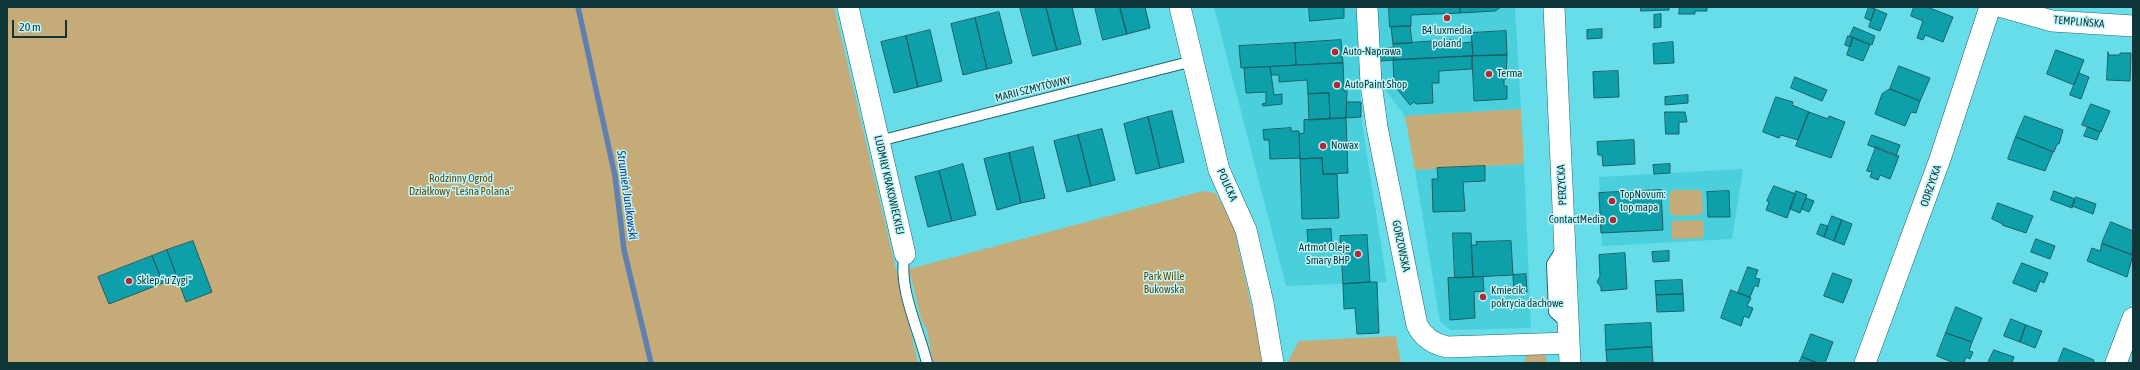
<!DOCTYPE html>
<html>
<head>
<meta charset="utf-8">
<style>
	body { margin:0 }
	#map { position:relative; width:2140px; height:370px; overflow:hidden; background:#67dde9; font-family:"Asap Condensed",sans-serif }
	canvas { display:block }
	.frame { position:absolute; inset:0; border:8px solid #0e3538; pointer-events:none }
	.scale { position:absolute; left:12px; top:20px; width:55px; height:18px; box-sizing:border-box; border:2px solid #0e3538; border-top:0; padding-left:5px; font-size:12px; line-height:14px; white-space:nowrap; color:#0e3538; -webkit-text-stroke:3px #c0f5fa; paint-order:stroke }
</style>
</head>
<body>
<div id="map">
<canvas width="2140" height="370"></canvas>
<div class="frame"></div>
<div class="scale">20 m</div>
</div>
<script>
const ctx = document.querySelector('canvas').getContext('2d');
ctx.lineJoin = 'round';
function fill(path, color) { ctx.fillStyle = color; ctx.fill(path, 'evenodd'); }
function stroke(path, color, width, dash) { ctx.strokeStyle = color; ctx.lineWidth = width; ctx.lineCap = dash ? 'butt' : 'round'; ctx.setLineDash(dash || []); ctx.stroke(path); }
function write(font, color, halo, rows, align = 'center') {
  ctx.font = font + ' "Asap Condensed",sans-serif'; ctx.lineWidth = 3; ctx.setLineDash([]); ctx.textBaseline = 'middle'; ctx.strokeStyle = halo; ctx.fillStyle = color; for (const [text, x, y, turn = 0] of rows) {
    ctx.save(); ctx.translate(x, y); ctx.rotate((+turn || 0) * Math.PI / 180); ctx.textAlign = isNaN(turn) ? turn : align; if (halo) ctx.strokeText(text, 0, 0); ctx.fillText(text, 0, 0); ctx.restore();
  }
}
fill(new Path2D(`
	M1214 7H1358L1361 117 1387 282 1286 286Z
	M1377 7H1515L1521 109 1405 116 1381 84Z
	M1524 164 1531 328 1451 330 1440 322 1415 170Z
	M1743 169 1732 239 1602 246 1599 177Z`), '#4ad0dc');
fill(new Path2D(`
	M7 7H834L918 363H7Z
	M1521 109 1524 164 1415 170 1405 116Z
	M1673 190H1698L1702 191 1703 211 1700 215 1674 216 1670 213 1669 194Z
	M1203 191 1215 193 1232 220 1264 363H933L927 330 921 319 909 269Z
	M1703 220 1704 238 1672 239 1671 221Z
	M1396 336 1401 363H1287L1299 341Z
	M1525 353H1545L1547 363H1525Z`), '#c4ab77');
stroke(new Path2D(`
	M578 7 615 176 624 250 651 363`), '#5f81b2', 5.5);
const building = new Path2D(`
	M1020 7H1046L1057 50 1033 56Z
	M1046 7H1072L1081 44 1057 50Z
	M1095 7H1120L1127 34 1103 40Z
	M1120 7H1145L1150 28 1127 34Z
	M1309 7H1344V18L1310 21Z
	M1389 7H1460V13L1411 15V26L1390 27Z
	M1460 7H1501L1495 11 1460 13Z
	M1641 7H1669V10L1641 11Z
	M1680 7H1707V11H1695V14H1679Z
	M1869 7 1875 9 1871 21 1865 18Z
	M1914 7H1927L1953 17 1943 42 1925 35 1923 40 1917 38 1923 21 1911 16Z
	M1875 9 1887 14 1880 31 1869 27Z
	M999 12 1012 63 987 69 975 18Z
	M1661 14V27L1654 28V15Z
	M975 18 987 69 963 75 951 24Z
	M1410 26 1412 43 1393 44 1391 27Z
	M1854 27 1875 36 1872 45 1850 36Z
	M1602 29V38L1587 39V30Z
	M930 30 942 81 918 87 906 36Z
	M1506 31 1507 55 1473 56 1471 33Z
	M906 36 918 87 894 93 881 42Z
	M1848 36 1853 38 1850 47 1845 45Z
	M1853 38 1870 45 1863 61 1847 55Z
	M1341 40 1343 63 1296 65 1295 43Z
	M1454 40V44L1472 42 1473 56 1394 60 1393 44Z
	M1673 42 1674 63 1654 64 1653 44Z
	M1295 43 1296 65 1241 68 1239 46Z
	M1393 48 1394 60 1380 61 1379 49Z
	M2056 50 2084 60 2074 85 2047 74Z
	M2108 52V55H2120V53H2131L2130 81 2107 80Z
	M1507 55 1506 79H1504V86H1507V99L1474 101 1472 56Z
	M1472 56V69L1439 71V83H1432L1433 103 1416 104 1414 102 1410 105 1394 85 1393 60Z
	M1343 63 1344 91H1347L1346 118 1330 119 1329 93 1308 94 1307 80 1279 82V75H1271L1270 67Z
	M1899 66 1930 78 1920 101 1890 89Z
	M1270 67 1274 95 1282 94V104L1263 106 1262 104 1266 103V92L1246 93 1244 68Z
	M1618 71 1619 97 1594 98 1593 72Z
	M2079 73 2089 77 2081 99 2070 95Z
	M1795 77 1827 90 1822 101 1791 88Z
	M1890 89 1920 101 1916 113 1911 112 1905 126 1875 114 1882 94Z
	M1329 93 1330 119 1309 120 1308 94Z
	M1688 95V103L1665 105V97Z
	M1776 97 1793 102 1792 105 1809 112 1798 140 1781 135 1779 138 1763 132Z
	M1347 102H1361V117L1346 118Z
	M2091 104 2110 111 2101 132 2082 125Z
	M1172 111 1184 162 1160 168 1148 117Z
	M1665 112H1685L1687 122H1679V134H1666Z
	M1809 112 1828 119 1829 116 1845 122 1831 158 1796 146Z
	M2025 116 2063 130 2059 144H2057L2054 152 2016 137Z
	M1148 117 1160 168 1136 174 1124 124Z
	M1346 118 1348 173 1323 174 1322 158 1300 159 1299 134 1304 133V120Z
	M2088 127 2100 132 2097 140 2084 136Z
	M1291 128V131H1299L1300 158 1270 159 1269 140H1264L1263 130Z
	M1102 129 1115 180 1091 186 1078 135Z
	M1078 135 1091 186 1067 192 1054 141Z
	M1872 135 1900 145 1896 156 1868 145Z
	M2016 137 2053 152 2045 171 2008 159Z
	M1634 140 1635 164 1603 166 1602 155H1598L1597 142Z
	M1033 147 1045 198 1021 203 1009 153Z
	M1876 147 1899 156 1890 179 1880 175 1878 180 1870 177 1872 172 1867 171Z
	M1009 153 1021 203 997 210 984 159Z
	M1322 158 1323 174H1337L1339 218 1302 219 1300 159Z
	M963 164 976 215 952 221 939 171Z
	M1670 164V173L1654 174 1653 165Z
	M1485 166V181L1463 182 1465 211 1433 212 1432 179H1438L1437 168Z
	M939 171 952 221 928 227 915 177Z
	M1774 186 1796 194 1787 218 1766 210 1769 202 1767 201Z
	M1661 190 1663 230 1601 233 1599 193Z
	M1729 191 1730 217H1708L1707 192Z
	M1796 191 1807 195 1800 213 1790 209Z
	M2054 191 2075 199 2072 208 2051 200Z
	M2076 197 2096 204 2093 214 2072 206Z
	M1806 198 1814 201 1809 212 1802 209Z
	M1998 203 2033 216 2026 233 2002 225 2003 224 1992 219Z
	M1832 216 1842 220 1834 241 1824 237Z
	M1842 220 1852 224 1844 245 1834 241Z
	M2111 222 2133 231 2132 255 2102 243Z
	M1821 224 1828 226 1824 237 1817 234Z
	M1331 229 1332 244 1308 245 1307 230Z
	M1453 233H1471L1473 277 1455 278Z
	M1367 235 1370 282 1343 284 1340 236Z
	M2036 239 2055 246 2050 259 2031 252Z
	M193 241 212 292 186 302 167 250Z
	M1511 241 1513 275 1473 277 1471 245H1477L1476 242Z
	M2102 244 2133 255 2127 277 2087 261 2092 248 2100 251Z
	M167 250 176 275 162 280 152 256Z
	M1669 251V261L1653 262 1652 252Z
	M1625 253 1627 289 1601 291V287L1597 282 1600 276 1599 255Z
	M152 256 163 283 109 304 98 277Z
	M2022 263 2048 273 2044 283 2040 281 2036 292 2013 283Z
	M1748 267 1758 270 1755 278 1760 279 1758 287 1755 285 1750 297 1738 293Z
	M1833 273 1852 280 1843 303 1824 296Z
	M1526 274 1527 292 1514 293 1513 275Z
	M1483 277 1484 291 1474 292 1475 318 1450 320 1448 278Z
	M1682 280 1683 294 1656 295 1655 281Z
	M1370 282H1377L1379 333 1357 334 1355 308 1344 309 1343 284Z
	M1731 290 1751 298 1747 306 1753 308 1749 318 1744 316 1741 326 1721 318Z
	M1683 294 1684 311 1657 312 1656 295Z
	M1956 307 1982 318 1972 342 1946 333Z
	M2011 319 2026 325 2020 342 2004 336Z
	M1651 323 1652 347 1606 350 1605 325Z
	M2026 325 2042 331 2035 348 2020 342Z
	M1946 333 1972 342 1969 351 1973 352 1970 359 1966 357 1964 363H1954L1937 356Z
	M1811 334 1833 342 1825 363H1818L1802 357Z
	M1652 347 1653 363H1607L1606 350Z
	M2064 348 2094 360 2093 363H2058Z
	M1994 350 2014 357 2012 363H1988Z
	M1802 357 1818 363H1799Z`);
fill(building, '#0d9faa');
stroke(building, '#1f5f66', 1);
const service = new Path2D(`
	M879 141 1193 61
	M1562 248 1552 264 1554 312 1567 324
	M905 254C897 286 919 330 927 363`);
const minor = new Path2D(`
	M848 7 905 254
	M1180 7 1219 170 1246 230 1263 303 1273 363
	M1367 7 1371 83 1377 127 1417 325C1423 337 1433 344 1447 347L1569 343
	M1554 7 1570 363
	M2002 7 2052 21 2133 26
	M1865 363 1940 159 1990 7
	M2116 363 2133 318`);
stroke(service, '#25656b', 12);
stroke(minor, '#25656b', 22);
stroke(service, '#fff', 10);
stroke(minor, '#fff', 21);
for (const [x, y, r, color] of [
	[1447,18,4,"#b7272d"],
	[1335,52,4,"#b7272d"],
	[1489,74,4,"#b7272d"],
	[1337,85,4,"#b7272d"],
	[1323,146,4,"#b7272d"],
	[1612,201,4,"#b7272d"],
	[1613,220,4,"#b7272d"],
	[1358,254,4,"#b7272d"],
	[129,281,4,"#b7272d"],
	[1483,297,4,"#b7272d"]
]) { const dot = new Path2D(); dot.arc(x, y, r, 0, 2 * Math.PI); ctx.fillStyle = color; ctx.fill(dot); stroke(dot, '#c0f5fa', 1.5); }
write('11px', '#0e3538', '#c0f5fa', [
	["TEMPLIŃSKA",2079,22,5],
	["MARII SZMYTÓWNY",1033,89,-14],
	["LUDMIŁY KRAKOWIECKIEJ",889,185,77],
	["POLICKA",1227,185,66],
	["PERZYCKA",1562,185,-93],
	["ODRZYCKA",1931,186,-71],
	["GORZOWSKA",1401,246,78]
]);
write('11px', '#0e3538', '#c0f5fa', [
	["B4 luxmedia",1447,31,"center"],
	["poland",1447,44,"center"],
	["Auto-Naprawa",1343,52],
	["Terma",1497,74],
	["AutoPaint Shop",1345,85],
	["Nowax",1331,146],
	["TopNovum:",1620,195],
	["top mapa",1620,208],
	["ContactMedia",1605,220,"right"],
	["Artmot Oleje",1350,248,"right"],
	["Smary BHP",1350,261,"right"],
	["Sklep \"u Zygi\"",137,281],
	["Kmiecik:",1491,291],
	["pokrycia dachowe",1491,304]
], 'left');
write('11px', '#614809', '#c0f5fa', [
	["Rodzinny Ogród",461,179],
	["Działkowy \"Leśna Polana\"",461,192],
	["Park Wille",1164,277],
	["Bukowska",1164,290]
]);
write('italic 12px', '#193886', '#c0f5fa', [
	["Strumień Junikowski",627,195,82]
]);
</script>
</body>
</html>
